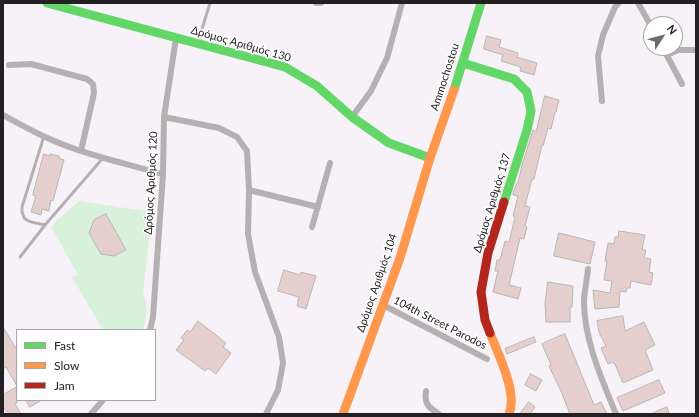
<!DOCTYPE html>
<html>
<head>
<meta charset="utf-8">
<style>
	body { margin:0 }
	#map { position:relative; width:699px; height:417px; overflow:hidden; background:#f7f2f7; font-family:Lato,sans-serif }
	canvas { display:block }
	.frame { position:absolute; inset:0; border:4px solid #232023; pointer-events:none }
	.legend { position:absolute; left:16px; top:329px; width:140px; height:72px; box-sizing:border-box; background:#fff; border:1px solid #a7a6a7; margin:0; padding:5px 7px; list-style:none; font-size:12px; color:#232023 }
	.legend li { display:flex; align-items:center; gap:8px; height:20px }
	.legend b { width:20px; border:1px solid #a7a6a7 }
	.north { position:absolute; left:643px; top:16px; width:40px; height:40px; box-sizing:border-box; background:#fff; border:1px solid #a7a6a7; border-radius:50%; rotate:54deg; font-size:11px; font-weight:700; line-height:16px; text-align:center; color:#232023 }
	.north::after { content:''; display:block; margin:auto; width:14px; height:18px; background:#6d6a6d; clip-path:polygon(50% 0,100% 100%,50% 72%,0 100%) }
</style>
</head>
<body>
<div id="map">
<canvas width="699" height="417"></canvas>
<div class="frame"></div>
<ul class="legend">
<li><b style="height:5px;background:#63d668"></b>Fast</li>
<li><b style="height:5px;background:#ff974d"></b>Slow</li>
<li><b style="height:5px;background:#b3261e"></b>Jam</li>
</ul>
<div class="north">N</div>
</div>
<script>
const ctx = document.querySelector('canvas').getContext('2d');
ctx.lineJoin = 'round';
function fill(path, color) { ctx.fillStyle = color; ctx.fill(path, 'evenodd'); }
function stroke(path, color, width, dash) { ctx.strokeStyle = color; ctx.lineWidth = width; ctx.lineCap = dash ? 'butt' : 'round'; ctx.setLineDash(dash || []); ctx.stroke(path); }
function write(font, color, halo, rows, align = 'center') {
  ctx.font = font + ' Lato,sans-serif'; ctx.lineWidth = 3.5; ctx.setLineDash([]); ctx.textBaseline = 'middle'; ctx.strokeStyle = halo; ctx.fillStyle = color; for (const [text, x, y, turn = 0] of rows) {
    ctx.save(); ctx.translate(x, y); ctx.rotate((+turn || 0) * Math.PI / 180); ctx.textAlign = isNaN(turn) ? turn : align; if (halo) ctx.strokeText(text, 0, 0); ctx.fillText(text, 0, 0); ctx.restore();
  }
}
fill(new Path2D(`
	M79 201 152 212 143 295C149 304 146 320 143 330H103L72 277 78 275 52 228 54 223Z`), '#d8f1db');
const building = new Path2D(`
	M487 36 501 40 499 47 518 53 517 57 537 63 534 75 520 71 521 67 501 61 503 55 484 49Z
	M545 96 559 100 556 112H555L551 129 548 128 543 146 542 145 534 179H532L525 206 530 207 525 226 527 227 524 239 520 238 509 285 521 288 518 299 493 292 498 271H495L497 260H500L505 241 509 242 515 217 513 216 518 196 513 195V193L517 183H518L522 165 533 130 536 131Z
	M44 154 50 156V154L59 156V158L64 160 53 201 51 200 49 211 42 209 41 215 31 212 36 196 33 195Z
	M106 214 126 250 114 256 101 254 89 233 94 220Z
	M619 231 645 235 642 250H646L644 258 651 259 649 272 653 273 651 285 631 281 630 288H627L626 292 620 291 619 307 595 309 593 290 610 293 612 281 604 280 607 261H605L608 243 614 244 615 237H618Z
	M559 233 595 242 590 264 554 256Z
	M284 270 300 275 301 272 316 276 306 309 297 306 299 297 278 291Z
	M548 282 573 286 572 307H570V322H546L545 304Z
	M623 316 625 331 644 322 655 345 645 350 653 370 623 383 615 364H614L613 362 608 364 601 348 606 346 599 332 597 321Z
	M198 321 226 343 223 347 231 353 216 374 208 368 205 371 176 350 184 340 181 338 187 330 190 332Z
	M3 327 17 350V386L6 367 3 369Z
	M565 334 594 405 601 402 607 414H570L561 391 549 366 551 365 542 344Z
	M534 337 536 342 507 354 505 349Z
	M531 374 542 380 536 391 525 385Z
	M659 380 665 393 623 411 617 398Z
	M17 387V403L15 404 21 414H8L3 406V395Z
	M26 400H42L30 407Z
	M529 402 535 407 530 414H520Z
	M667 407 669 414H651Z`);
fill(building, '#e4cfcc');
stroke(building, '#b9b5b6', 1);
stroke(new Path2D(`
	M198 42 210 3
	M44 136 22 207C21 223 32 222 45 225
	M20 257 45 225 103 158`), '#b5b1b2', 3);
stroke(new Path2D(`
	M316 3H321
	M638 3 651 26
	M663 48 682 84
	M667 55 678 50H696
	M9 65 31 64 87 79 93 84 94 93 81 151
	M602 101 598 56 603 35 615 7 619 3
	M3 115C16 122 30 130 43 136 81 154 123 163 163 174
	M164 117 219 128 237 137 247 151 249 190 248 234 255 272 279 337 283 363 278 390 266 414
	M352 117 371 91 387 58 402 3
	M249 190 318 207
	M312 227 330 163
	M588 269C587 279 585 289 584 299 583 337 602 380 616 414
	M383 305 487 359
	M150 330 153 317 163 174 164 117 176 38
	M426 391C424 404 428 407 439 414
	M91 414 103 400`), '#b5b1b2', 6);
stroke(new Path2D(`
	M47 3 285 67 317 86 352 117 389 143 430 158
	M463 63 514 79 527 92 531 111 527 130 504 202
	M454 90 481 3`), '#63d668', 9);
stroke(new Path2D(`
	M490 333C498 354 518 393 509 414
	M343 414 400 258 430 158 454 90`), '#ff974d', 9);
stroke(new Path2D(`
	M490 333 485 320 481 292 488 253 504 202`), '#b3261e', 9);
write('11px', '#232023', '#fff', [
	["Δρόμος Αριθμός 130",241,44,16],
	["Ammochostou",445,77,-72],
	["Δρόμος Αριθμός 120",151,183,-87],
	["Δρόμος Αριθμός 137",492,203,-73],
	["Δρόμος Αριθμός 104",377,283,-71],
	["104th Street Parodos",440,323,27]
]);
</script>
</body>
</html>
